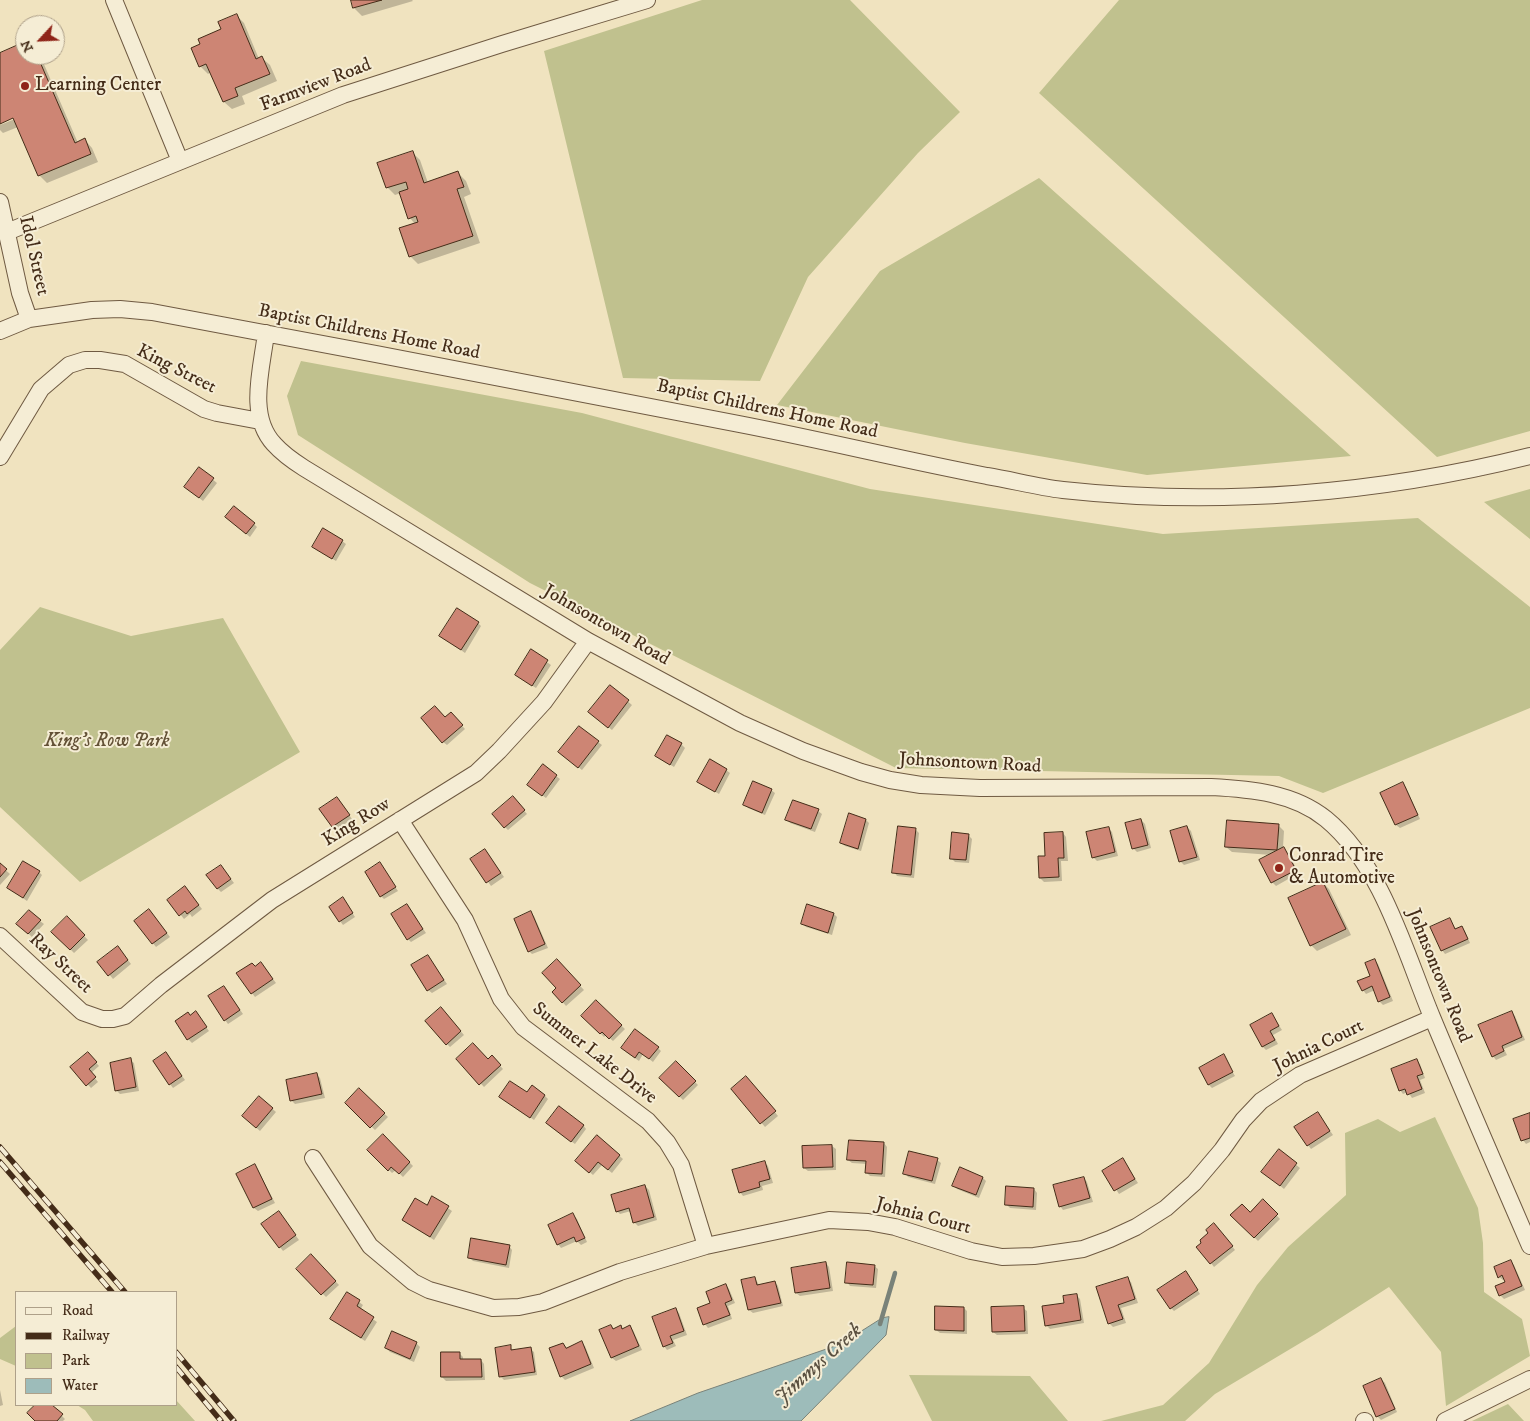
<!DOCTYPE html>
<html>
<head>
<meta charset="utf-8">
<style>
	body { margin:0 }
	#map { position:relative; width:1530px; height:1421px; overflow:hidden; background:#f0e3bf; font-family:"IM FELL DW Pica",serif }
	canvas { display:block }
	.legend { position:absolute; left:15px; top:1291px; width:162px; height:115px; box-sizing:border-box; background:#f5edd5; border:1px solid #aea089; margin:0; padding:6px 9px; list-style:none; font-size:15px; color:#442c18 }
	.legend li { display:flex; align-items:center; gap:10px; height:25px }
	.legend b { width:25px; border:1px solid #aea089 }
	.north { position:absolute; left:15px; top:15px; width:50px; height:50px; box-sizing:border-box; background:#f5edd5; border:1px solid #aea089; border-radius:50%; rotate:245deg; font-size:14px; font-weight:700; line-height:20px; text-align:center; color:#442c18 }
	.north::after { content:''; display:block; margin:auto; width:18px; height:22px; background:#8f2418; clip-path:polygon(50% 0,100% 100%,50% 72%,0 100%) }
</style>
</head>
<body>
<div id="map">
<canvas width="1530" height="1421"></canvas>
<ul class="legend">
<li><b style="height:6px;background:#f5edd5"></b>Road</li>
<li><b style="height:6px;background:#442c18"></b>Railway</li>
<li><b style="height:14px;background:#c0c18e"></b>Park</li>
<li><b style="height:14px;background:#9dbcba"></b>Water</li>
</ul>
<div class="north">N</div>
</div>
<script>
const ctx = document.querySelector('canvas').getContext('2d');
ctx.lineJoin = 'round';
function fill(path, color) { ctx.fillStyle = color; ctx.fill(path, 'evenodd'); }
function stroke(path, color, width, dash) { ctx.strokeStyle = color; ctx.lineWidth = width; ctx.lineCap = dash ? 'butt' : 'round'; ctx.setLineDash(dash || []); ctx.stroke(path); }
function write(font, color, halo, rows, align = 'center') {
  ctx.font = font + ' "IM FELL DW Pica",serif'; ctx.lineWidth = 4; ctx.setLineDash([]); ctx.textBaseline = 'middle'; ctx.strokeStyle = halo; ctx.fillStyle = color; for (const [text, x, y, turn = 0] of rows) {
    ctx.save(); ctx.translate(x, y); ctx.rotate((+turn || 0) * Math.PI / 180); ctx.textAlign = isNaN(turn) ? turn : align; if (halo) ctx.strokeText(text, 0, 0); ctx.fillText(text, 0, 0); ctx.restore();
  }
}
fill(new Path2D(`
	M702 0H850L960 112 918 153 808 277 760 381 623 378 544 51Z
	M1119 0H1530V431L1437 457 1039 93Z
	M1039 178 1351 456 1147 475 965 443 777 405 880 271Z
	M301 361 582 413 870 489 1163 534 1418 518 1530 607V708L1323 793 1279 776 896 768 530 583 298 435 287 396Z
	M1530 489V539L1484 502Z
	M40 607 131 636 223 618 300 752 80 882 0 807V650Z
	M1435 1117 1478 1208 1483 1243 1484 1292 1522 1319 1530 1356 1446 1406 1441 1352 1389 1287 1317 1333 1215 1394 1185 1421H1101L1163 1405 1209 1363 1257 1285 1288 1247 1346 1195 1345 1133 1378 1119 1400 1132Z
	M16 1326V1366L0 1359V1338Z
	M909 1375 1030 1376 1068 1421H932Z
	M176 1400 195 1421H93L85 1410 77 1405H176Z
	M1508 1404 1524 1421H1472Z`), '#c0c18e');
const water = new Path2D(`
	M889 1317 886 1335 801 1421H630L698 1393 841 1344 882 1318Z`);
fill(water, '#9dbcba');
stroke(water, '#798279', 1);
fill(new Path2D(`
	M352 0H412L413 1 362 16 354 8Z
	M236 15 244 23 259 59 262 58 270 65 277 81 242 96 245 104 232 109 224 102 211 72 208 74 200 66 202 45 223 30Z
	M25 44V55H40L78 143 85 140 92 148 98 162 47 183 40 176 18 127 3 133 0 130V125L20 117 19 114 0 122V55Z
	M412 152 420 160 428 183 458 173 466 181 471 194 464 197 480 243 418 264 410 256 415 224 410 218 401 193 395 195 387 187Z
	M199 468 217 483 203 501 189 490Z
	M230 521 254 524 257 527 250 537Z
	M342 541 346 544 336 561 313 547Z
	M478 623 481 626 465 653 441 636Z
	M531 651 551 665 536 688 520 678Z
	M610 686 632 705 612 730 593 715Z
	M451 714 465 729 447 745 443 742 446 719Z
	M598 742 602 745 582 770 564 756Z
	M681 744 685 748 674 767 656 756Z
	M726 770 730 773 719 794 699 782Z
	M556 776 560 779 546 798 532 788Z
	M1402 784 1406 787 1420 819 1400 828 1396 825 1382 793Z
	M771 790 775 793 765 815 748 808 745 804Z
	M337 798 352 819 336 830 321 809Z
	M516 801 527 814 508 830 505 827Z
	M818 811 822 814 815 832 790 823 787 819Z
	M850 815 866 820 869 823 861 851 845 846 841 843Z
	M1141 820 1145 824 1151 848 1137 852 1133 848Z
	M1278 825 1284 831 1283 847 1287 852 1299 873 1276 886 1272 882 1271 855 1232 852 1226 847Z
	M1187 827 1191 831 1200 860 1184 865 1180 861Z
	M1108 828 1112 832 1118 856 1097 861 1093 857Z
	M916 830 919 833 914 878 897 876 894 872Z
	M1063 833 1066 837 1068 861H1061L1062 881 1044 882 1040 878 1047 857Z
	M968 835 972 839 969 863 955 862 951 858Z
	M485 850 504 877 491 886 472 859Z
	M380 864 398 891 384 899 381 896Z
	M0 865 10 874 0 885Z
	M224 870 234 883 221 892 218 889Z
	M39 872 42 875 27 901 8 888Z
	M1323 883 1329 889 1351 935 1317 951 1311 945Z
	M188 891 202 909 192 917 190 914 184 919 169 900Z
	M346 903 355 917 343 925 340 921Z
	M407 905 426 933 411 942 408 939Z
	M531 913 534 916 548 948 532 954 529 951Z
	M834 914 837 917 832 935 806 927 803 924Z
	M153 915 170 937 156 947 136 922Z
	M67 918 88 940 74 953 53 932Z
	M1449 920 1456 929 1461 927 1465 931 1470 943 1445 954 1442 950Z
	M40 921 44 924 32 937 18 924Z
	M121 951 131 964 113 979 99 962Z
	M428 956 447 984 432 993 428 990Z
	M1374 960 1378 964 1393 1001 1383 1005 1379 1001 1375 990 1366 994 1363 990 1372 977Z
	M557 961 584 990 566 1006 554 992 558 988Z
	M261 963 276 983 255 997 252 993 255 967Z
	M227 991 243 1014 228 1024 225 1020Z
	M596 1002 625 1029 613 1041 606 1035 604 1037 583 1016Z
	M444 1012 464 1035 450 1047 447 1044Z
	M1511 1012 1515 1016 1525 1040 1504 1049 1507 1055 1496 1060 1493 1056Z
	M196 1013 209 1031 192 1043 188 1039 191 1016Z
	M1272 1015 1282 1030 1273 1035 1278 1044 1266 1050 1263 1047Z
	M658 1048 661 1051 653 1062 643 1054 639 1061 626 1052Z
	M166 1054 185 1080 173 1088 170 1084Z
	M1223 1056 1235 1076 1212 1088 1209 1085Z
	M91 1057 99 1066 91 1073 98 1082 91 1088 72 1067Z
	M492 1057 503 1069 484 1087 458 1059 488 1061Z
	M130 1060 134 1063 139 1091 120 1094 117 1091 111 1064Z
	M1417 1061 1420 1064 1425 1078 1420 1080 1425 1093 1412 1098 1408 1092 1403 1094 1400 1090Z
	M676 1063 698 1085 683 1100 661 1078Z
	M317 1075 320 1078 325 1098 295 1104 291 1100Z
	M750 1081 778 1116 765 1127 733 1089Z
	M359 1090 388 1117 375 1130 347 1103Z
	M527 1094 545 1096 548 1099 534 1120 504 1100Z
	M260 1098 276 1112 260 1131 247 1120Z
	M1318 1114 1333 1135 1311 1149 1308 1145Z
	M1530 1114V1142L1526 1144 1523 1140Z
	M583 1125 586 1129 575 1144 551 1127Z
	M383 1136 413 1166 403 1177 396 1170 392 1173 369 1150Z
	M597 1136 623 1159 612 1173 602 1165 593 1175 580 1164Z
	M884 1143 887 1147 885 1177 870 1176 866 1172 867 1164 852 1163 848 1160Z
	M832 1146 836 1149V1170L808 1171 804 1168Z
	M1279 1151 1300 1168 1284 1189 1267 1175Z
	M937 1160 941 1163 935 1184 908 1177 905 1173Z
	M1123 1160 1138 1183 1119 1194 1104 1171Z
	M764 1162 768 1166 773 1183 762 1186 763 1190 743 1196 740 1192Z
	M255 1166 258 1170 275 1203 258 1211 254 1208 238 1174Z
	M961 1168 983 1178 986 1181 979 1198 957 1189 954 1185Z
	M1084 1178 1087 1182 1093 1202 1063 1210 1060 1206Z
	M645 1186 649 1190 657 1220 638 1226 634 1222 631 1211 620 1214 617 1211Z
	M1034 1189 1037 1193 1036 1210 1010 1208 1006 1204Z
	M432 1197 452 1211 434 1240 403 1220 427 1206Z
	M1263 1201 1280 1219 1258 1241 1232 1215 1250 1214Z
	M573 1215 577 1219 587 1242 581 1245 577 1241 561 1248 558 1244Z
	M282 1217 299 1240 283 1251 263 1225Z
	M1218 1228 1235 1250 1214 1267 1211 1263Z
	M509 1246 512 1250 509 1268 473 1261 469 1257Z
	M311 1256 339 1285 326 1297 298 1269Z
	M1510 1261 1514 1265 1525 1290 1504 1299 1500 1295 1507 1283 1505 1279 1503 1280 1499 1277 1496 1268Z
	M826 1263 829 1267 833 1291 800 1296 796 1293 792 1269Z
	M874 1266 878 1269 876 1288 850 1286 847 1282Z
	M1189 1277 1200 1294 1174 1311 1171 1308Z
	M755 1278 759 1285 775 1282 778 1286 783 1306 753 1313 749 1310 742 1281Z
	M1127 1279 1131 1282 1138 1303 1121 1308 1126 1323 1113 1327 1109 1323Z
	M726 1285 729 1289 735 1303 728 1306 732 1319 708 1328 705 1324 712 1304Z
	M348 1294 363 1305 360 1310 377 1322 365 1341 332 1319Z
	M1076 1295 1080 1299 1084 1323 1050 1329 1046 1325 1065 1304Z
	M964 1308 967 1311V1334L940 1333 936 1330Z
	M1023 1308 1027 1311 1028 1334 997 1335 993 1332Z
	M676 1310 679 1313 687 1335 673 1340 676 1346 667 1350 664 1346Z
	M611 1326 614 1330 621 1327 624 1330 630 1327 633 1330 642 1350 616 1361 612 1358 600 1331Z
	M416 1343 420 1347 414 1362 390 1352 386 1348Z
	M581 1343 585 1346 594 1368 565 1380 561 1376 563 1344 567 1348Z
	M510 1347 514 1351 530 1349 534 1352 537 1375 504 1380 500 1376Z
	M459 1353 463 1357V1360H481L484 1364 485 1380 446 1381 442 1377Z
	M1381 1379 1385 1383 1397 1412 1381 1420 1377 1416Z
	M0 1390 3 1405 0 1406Z
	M36 1405H51L65 1419 63 1421H37L29 1413Z`), '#0003');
stroke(new Path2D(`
	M880 1324 895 1273`), '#798279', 4.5);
const building = new Path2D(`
	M351 0H382L353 8Z
	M237 14 256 59 262 56 270 74 235 88 238 96 223 102 206 64 199 67 191 48 200 44 198 39 221 29 218 22Z
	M25 42V55H37L75 143 85 138 91 154 38 176 13 118 0 124V53Z
	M413 151 424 183 458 171 464 187 457 189 473 236 409 257 399 228 418 222 416 216 408 219 399 192 408 189 406 182 386 188 377 163Z
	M199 467 214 478 199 498 184 487Z
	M234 506 255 523 246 534 225 517Z
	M323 528 343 540 332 559 312 547Z
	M457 608 479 622 461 650 439 636Z
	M531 649 548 660 532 686 515 675Z
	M610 685 629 700 608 728 588 712Z
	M435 706 445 717 451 712 463 725 442 743 421 718Z
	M579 726 599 741 578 768 558 752Z
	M667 735 682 743 670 765 655 756Z
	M710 759 727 769 715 792 697 782Z
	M543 764 557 775 542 796 527 785Z
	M753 781 772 789 762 813 743 805Z
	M1403 782 1418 815 1395 825 1380 793Z
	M513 796 525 810 504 828 492 814Z
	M337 797 350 815 332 827 319 809Z
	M793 800 819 809 811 829 785 820Z
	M849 813 866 819 858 849 840 843Z
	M1141 819 1148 845 1132 849 1125 823Z
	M1227 820 1279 824 1277 850 1225 847Z
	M898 826 916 828 911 875 892 873Z
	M1187 826 1197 857 1179 862 1170 831Z
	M1109 827 1115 852 1092 858 1086 832Z
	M952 832 969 834 966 860 950 859Z
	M1063 832 1064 858H1058L1059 877 1039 878 1038 856H1045L1044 833Z
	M1284 847 1296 870 1271 883 1259 860Z
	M485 849 501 873 486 883 470 859Z
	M23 861 40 871 23 898 7 888Z
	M380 862 396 887 380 897 365 872Z
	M0 863 7 869 0 877Z
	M221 865 231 879 217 889 206 875Z
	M1323 882 1346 929 1310 946 1288 898Z
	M185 886 199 905 187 914 185 911 179 916 167 900Z
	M343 897 353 913 339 922 329 907Z
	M407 904 423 929 407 940 391 914Z
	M807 904 834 913 828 933 801 924Z
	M149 909 167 933 152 944 134 921Z
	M29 910 41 920 28 934 16 924Z
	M531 911 545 944 528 952 514 919Z
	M67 916 85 935 70 950 51 932Z
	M1450 918 1455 929 1462 926 1468 939 1441 951 1430 927Z
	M118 946 128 960 108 976 97 962Z
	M428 955 444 980 427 991 411 965Z
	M557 959 581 985 562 1003 552 992 556 988 542 973Z
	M1375 959 1390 997 1378 1002 1372 986 1362 991 1357 981 1370 976 1365 963Z
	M261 962 273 979 251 994 236 973 252 963 255 966Z
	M224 986 240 1010 224 1021 208 996Z
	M596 1000 622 1025 609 1039 602 1032 600 1034 581 1016Z
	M441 1007 461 1031 446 1045 425 1021Z
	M196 1011 207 1027 187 1040 175 1021 188 1012 190 1015Z
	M1512 1011 1522 1037 1502 1046 1504 1051 1492 1057 1478 1025Z
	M1272 1013 1279 1026 1270 1031 1275 1040 1262 1047 1250 1025Z
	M635 1029 659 1047 649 1059 639 1052 635 1058 621 1048Z
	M473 1043 488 1059 492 1055 501 1065 479 1085 456 1059Z
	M88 1052 97 1062 89 1069 96 1077 86 1086 70 1067Z
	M166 1052 182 1076 169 1085 153 1061Z
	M1224 1054 1233 1072 1208 1085 1199 1068Z
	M131 1058 136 1087 115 1091 110 1063Z
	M1417 1059 1423 1074 1417 1076 1422 1089 1407 1095 1405 1089 1399 1091 1391 1069Z
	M676 1061 696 1081 679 1097 659 1078Z
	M317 1073 322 1094 290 1101 286 1080Z
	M746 1076 776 1111 760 1124 731 1089Z
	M510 1081 527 1092 532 1085 545 1095 530 1118 499 1097Z
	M359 1088 385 1113 370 1128 345 1103Z
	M259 1096 273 1108 256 1128 242 1116Z
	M559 1106 584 1125 571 1142 546 1123Z
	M1318 1112 1330 1131 1307 1146 1294 1127Z
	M1530 1113V1138L1521 1141 1513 1119Z
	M383 1134 410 1162 399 1174 391 1167 388 1171 367 1150Z
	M597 1135 620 1155 608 1170 598 1162 589 1173 575 1161Z
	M849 1140 884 1142 882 1174 865 1173 866 1161 847 1160Z
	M832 1145 833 1167 803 1168 802 1146Z
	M1279 1149 1297 1163 1280 1186 1261 1172Z
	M909 1151 938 1158 932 1181 903 1174Z
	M1123 1158 1135 1179 1114 1191 1102 1171Z
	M765 1161 770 1179 759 1182 760 1187 739 1193 732 1170Z
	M255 1164 272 1199 253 1208 236 1174Z
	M960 1167 983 1177 976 1195 952 1186Z
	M1084 1177 1090 1198 1059 1207 1053 1185Z
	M645 1185 654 1217 633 1223 629 1208 616 1212 611 1195Z
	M1006 1186 1034 1188 1033 1207 1005 1205Z
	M432 1196 449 1206 430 1237 402 1220 415 1198 427 1205Z
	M1263 1199 1278 1214 1254 1238 1230 1215 1242 1204 1250 1212Z
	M279 1211 296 1235 279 1248 261 1224Z
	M573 1213 585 1238 576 1242 574 1237 557 1245 548 1225Z
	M1214 1223 1233 1246 1210 1264 1196 1247 1201 1243 1200 1240 1208 1233 1206 1230Z
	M471 1238 510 1245 506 1265 468 1258Z
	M311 1254 336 1281 321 1295 296 1269Z
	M1511 1260 1522 1286 1499 1296 1495 1286 1505 1282 1502 1275 1498 1278 1494 1267Z
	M826 1262 830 1288 795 1293 791 1268Z
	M847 1262 875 1265 873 1285 845 1283Z
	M1186 1271 1198 1290 1170 1309 1157 1290Z
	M755 1277 757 1285 775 1281 781 1303 748 1310 741 1280Z
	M1128 1277 1135 1299 1118 1305 1123 1319 1108 1324 1096 1287Z
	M726 1284 732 1300 725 1303 730 1315 703 1325 697 1308 710 1303 706 1292Z
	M347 1292 360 1300 357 1306 374 1317 361 1338 330 1319Z
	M1077 1294 1081 1320 1045 1326 1042 1306 1064 1303 1063 1296Z
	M935 1306 964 1307V1331L935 1330Z
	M1024 1306 1025 1331 992 1332 991 1307Z
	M676 1308 684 1331 670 1336 673 1343 663 1347 652 1317Z
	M611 1325 613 1329 621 1325 622 1329 630 1325 639 1346 611 1358 599 1330Z
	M392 1331 417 1342 410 1359 385 1348Z
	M582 1341 591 1364 560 1377 549 1348 563 1343 566 1348Z
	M511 1345V1350L531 1347 535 1372 499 1377 495 1348Z
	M441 1352H460V1359H481L482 1377H441Z
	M1381 1378 1395 1409 1376 1417 1363 1386Z
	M35 1405H52L63 1414 57 1421H35L27 1413Z`);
fill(building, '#cd8574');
stroke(building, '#442c18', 1);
const minor = new Path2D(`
	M114 0 180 161
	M0 202 20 293 29 319
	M7 232 343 95 502 44 647 0
	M0 331 29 319 92 310 120 309 152 312C348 348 543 386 739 424 822 440 904 460 987 476 1012 480 1037 487 1063 490 1218 507 1378 494 1530 456
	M266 333C262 368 247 415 274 444 282 453 293 461 304 468L588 641 740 723 803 751 861 772 890 780 921 785 980 788 1211 787C1251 789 1294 793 1326 819 1382 865 1405 952 1432 1017 1464 1094 1497 1170 1530 1246
	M0 457 41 389 69 365 85 360H100L125 364 204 409 217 413 260 421
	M400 820 465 920 501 999 523 1027 648 1121 667 1142 681 1165 706 1246
	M0 936 82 1012 102 1019H113L125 1016 161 985 272 900 476 773 499 751 544 702 588 641
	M313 1158 370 1246 413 1282 429 1290 493 1308 519 1307 543 1302 620 1272 706 1246 829 1220 868 1222 895 1227 971 1251 1002 1257 1034 1256 1083 1249 1110 1239 1136 1227 1166 1208 1194 1183 1222 1150 1243 1120 1261 1101 1300 1075 1432 1018
	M1364 1421H1365
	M1445 1421 1530 1379`);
stroke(minor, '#6f5a42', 18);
stroke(minor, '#f5edd5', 16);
const rail = new Path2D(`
	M0 1147 125 1292
	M0 1162 112 1292
	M176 1352 234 1421
	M176 1367 221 1421`);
stroke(rail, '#442c18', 5.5);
stroke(rail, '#f5edd5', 4, [11]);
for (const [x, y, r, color] of [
	[25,86,5,"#8f2418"],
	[1279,868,5,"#8f2418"]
]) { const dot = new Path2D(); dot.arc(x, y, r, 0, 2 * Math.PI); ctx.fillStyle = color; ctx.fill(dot); stroke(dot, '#f5edd5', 2); }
write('19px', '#442c18', '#f5edd5', [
	["Learning Center",35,86],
	["Conrad Tire",1289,857],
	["& Automotive",1289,879]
], 'left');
write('19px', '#442c18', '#f5edd5', [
	["Farmview Road",316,86,-21],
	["Idol Street",33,256,77],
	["Baptist Childrens Home Road",369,333,11],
	["King Street",176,370,27],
	["Baptist Childrens Home Road",767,410,12],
	["Johnsontown Road",606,626,30],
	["Johnsontown Road",970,764,3],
	["King Row",357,823,-32],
	["Ray Street",60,964,43],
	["Johnsontown Road",1438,976,68],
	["Johnia Court",1319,1047,-26],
	["Summer Lake Drive",594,1054,38],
	["Johnia Court",923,1217,15]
]);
write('italic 19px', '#635136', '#f5edd5', [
	["King's Row Park",107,742]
]);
write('italic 20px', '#5a5040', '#f5edd5', [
	["Jimmys Creek",819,1365,-42]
]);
</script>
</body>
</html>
